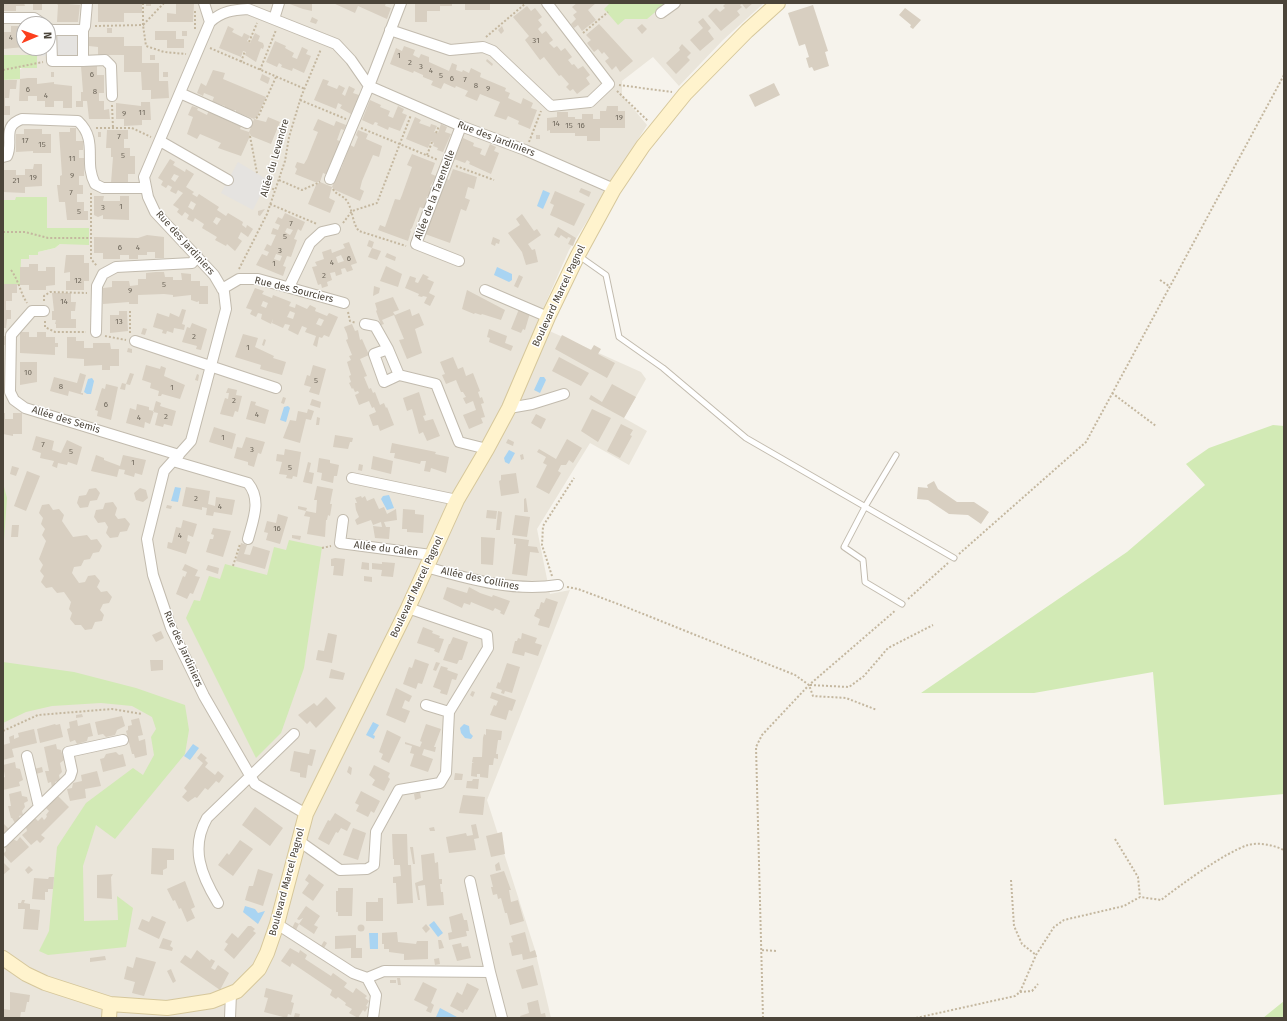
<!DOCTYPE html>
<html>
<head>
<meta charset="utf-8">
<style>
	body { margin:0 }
	#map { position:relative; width:1287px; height:1021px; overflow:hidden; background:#f6f3ec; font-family:"Fira Sans",sans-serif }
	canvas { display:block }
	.frame { position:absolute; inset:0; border:4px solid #4b4439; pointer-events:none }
	.north { position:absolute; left:16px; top:16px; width:40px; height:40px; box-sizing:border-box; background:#fff; border:1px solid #b7b4b0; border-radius:50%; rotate:88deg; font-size:11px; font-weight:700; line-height:16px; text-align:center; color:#4b4439 }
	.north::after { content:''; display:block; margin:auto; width:14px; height:18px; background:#fc3f1d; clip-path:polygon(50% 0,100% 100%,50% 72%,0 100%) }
</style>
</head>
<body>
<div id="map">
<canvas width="1287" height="1021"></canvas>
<div class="frame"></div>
<div class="north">N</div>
</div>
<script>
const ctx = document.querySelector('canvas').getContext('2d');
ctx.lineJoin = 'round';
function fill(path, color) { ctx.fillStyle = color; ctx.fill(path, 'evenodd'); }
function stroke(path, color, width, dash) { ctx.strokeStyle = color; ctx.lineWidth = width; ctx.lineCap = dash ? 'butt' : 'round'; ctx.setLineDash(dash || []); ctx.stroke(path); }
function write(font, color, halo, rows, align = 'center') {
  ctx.font = font + ' "Fira Sans",sans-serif'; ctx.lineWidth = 3; ctx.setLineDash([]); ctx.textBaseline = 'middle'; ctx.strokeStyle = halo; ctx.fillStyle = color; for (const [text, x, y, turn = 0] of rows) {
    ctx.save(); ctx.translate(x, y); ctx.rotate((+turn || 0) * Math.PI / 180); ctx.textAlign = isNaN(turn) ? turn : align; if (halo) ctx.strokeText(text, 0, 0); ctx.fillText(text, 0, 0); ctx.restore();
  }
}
fill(new Path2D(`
	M3 3H764L723 40 679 86 653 57 622 81V95L647 125 569 250 536 325 641 372 646 379 624 418 647 431 629 465 590 443 537 529 550 594 570 590 487 800 535 950 551 1018H3V266L38 252 55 248 60 244H89V228L47 229 15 200H3V80H8L37 55H3ZM24 24H48V48H24Z`), '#eae5da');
fill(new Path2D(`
	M610 3H666L647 19H625L618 25 604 9Z
	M3 55H37V68H20V79L3 80Z
	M16 197H47V228H89V245L60 244 55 248 38 252V255H29V259H21L20 285 3 284V200H15Z
	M1273 425 1284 426V794L1164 805 1153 672 1034 693H921L1127 552 1205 485 1186 464 1209 448Z
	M3 483 7 498 3 554Z
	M289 540 322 547 304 668 281 733 256 758 186 618 194 600 200 601 209 576 220 579 225 564 267 575 274 547 286 550Z
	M3 662 74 672 136 688 185 705 189 730 185 754 115 839 96 825 83 866 84 921 118 920 117 896 133 908 126 947 48 955 39 951 49 931 57 847 86 803 133 768 143 775 154 755 151 737 156 729 152 717 132 706 101 703 52 706 26 712 3 723Z
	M1284 1001V1018H1263Z`), '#d2eab5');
fill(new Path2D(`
	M48 33 83 34V55L42 56V48H48Z
	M238 162 268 180 253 210 221 193Z`), '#e5e3e0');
fill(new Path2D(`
	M543 190 550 193 543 209 537 206Z
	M497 267 512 274V280L509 282 494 275Z
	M540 377H544L546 380 540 393 534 390Z
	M92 378 94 381 91 394H87L84 392 88 379Z
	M288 406 290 408 286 422 280 420 284 407Z
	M509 450 515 453 509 464 505 462 504 458Z
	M175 487 181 488 178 502 171 501Z
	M389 495 394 508 387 510 381 499 383 496Z
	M373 722 379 725 373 735 375 736 374 739 366 735Z
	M464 724 469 726 470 733 473 736 471 739 465 738 461 733 460 728Z
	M193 744 199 748 190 760 184 756Z
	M245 906 255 909 258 913 265 911 258 924 243 912Z
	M434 921 443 933 438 937 429 925Z
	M369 933H378V949H370Z
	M440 1008 457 1017 456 1018 436 1017Z`), '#a9d4f2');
fill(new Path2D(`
	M3 3H24L25 6H16V11H3Z
	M33 3H42V10H33Z
	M56 3 80 5 78 22H57L58 5Z
	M124 3H142V13H124V22H98V4Z
	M146 3H151V6H146Z
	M176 3H194L193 22H167V13L176 14Z
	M287 3H312V11L303 9Z
	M333 3H386L385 6 391 8 387 19 358 6 355 13Z
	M415 3H452V6H440V11H427V22H415Z
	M465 3H490V10H465Z
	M577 3H596L588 10 596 20 582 31 578 25 574 28 571 24 576 19 573 15 577 12 572 7Z
	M726 3H753L746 9 742 4 740 5 742 7 737 11 740 15 721 31 708 16 716 8 720 12 725 8 723 6Z
	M813 5 828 51 825 52 829 66 814 71 812 67 809 68 806 58 809 57 805 44 799 46 788 13Z
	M527 6 531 11 535 8 542 17 538 20 542 25 538 29 542 34 546 31 553 40 549 43 554 48 557 46 561 51 565 48 572 57 568 60 572 65 574 64 578 69 583 66 590 75 586 78 590 84 577 94 573 89 570 91 566 87 569 84 561 75 559 76 544 57 540 60 525 40 529 36 513 17Z
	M905 8 921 20 913 29 910 27 911 25 899 15Z
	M312 17 318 20 316 24 310 22Z
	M703 18 711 28 708 31 714 39 700 51 690 40 703 28 698 22Z
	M599 24 633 61 620 72 616 66 612 70 605 61 609 58 604 52 602 54 598 49 594 52 587 43 591 40 586 35Z
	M642 24 647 29 642 34 637 28Z
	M11 26H24V47L3 49V32H11Z
	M228 26 234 29 232 32 242 37 244 33 250 36 247 41 250 43 255 33 260 36 258 41 263 43 264 46 263 49 261 48 256 62 245 55 246 52 243 51 241 57 219 48Z
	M502 26 504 31 501 34 498 30Z
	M107 28H112V33H107Z
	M155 31H176V39H184V48H167V40H155Z
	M182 31H187V36H182Z
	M89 37H124V46H142V63H159V81H168L169 98 151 99V90H142L141 72H124V55H98V47L89 46Z
	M275 41 286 46 285 48 294 53 292 57 297 59 302 47 308 50 306 54 311 56 304 73 293 68 292 71 281 67 282 65 279 63 277 67 266 62Z
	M682 44 691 53 687 57 690 60 676 74 666 63 680 50 679 48Z
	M404 46 415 50 413 55 419 58 421 54 429 57V62L449 71 452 63 457 65 456 70 462 72 463 70 469 73 471 68 481 73 480 77 506 88 505 91 510 93 508 98 521 104 523 98 533 103 531 108 537 110 530 129 518 124 519 121 508 116 506 120 494 116 500 102 480 94 477 101 465 96 468 91 456 86 455 88 444 83 441 89 431 85 433 81 423 77V75L414 71 413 73 390 64 396 48 402 51Z
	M150 55H155V60H150Z
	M487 59 493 64 492 66 486 61Z
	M81 66H97V75H104V93H99V101H104V110L109 109 110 119H89L87 101H83V107H76V101H81V92H83Z
	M213 70 225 73 223 79 266 97 257 117 254 119 236 112V110L233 111 225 107V106L212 102 214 97 204 93 203 96 197 93 201 83 206 86Z
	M51 72H54V77H51Z
	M163 72H168V77H163Z
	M262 74 270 78 268 84 260 80Z
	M28 78H37V84L54 82V84L72 86V108H63V101H54V107H45V101H37V96H28V101H19L20 79Z
	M323 79 329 81 327 85 337 89 339 85 345 88 342 94 345 96 349 86 355 89 353 93 359 95V98L351 114 340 108 342 105 338 103 336 109 314 100Z
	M3 80H17L16 89H10L9 98H5V106H10V115H3Z
	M774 83 780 95 755 107 749 95Z
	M370 100 381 105 380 107 390 111 388 116 393 118 398 106 404 109 402 113 407 115 400 131 389 127 388 130 377 125 378 123 375 122 373 125 362 120Z
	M141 102H150L151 120H142V125L124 126V119H116V103L141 106Z
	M192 106 198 108 197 110 207 115 209 110 219 114 218 116 242 124 240 129 249 132 250 136 241 156 218 148 221 143 200 134 197 139 187 134 193 117 188 115Z
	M607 106H618V111H625V128H600V141H587V136H575V133H550V130L547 131V118L557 117V112H568V117H575V119H582V114H593V119H600V111H606Z
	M268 117 280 122 271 144 251 136 249 132 254 119 266 122Z
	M415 117 421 120 419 123 430 127 431 124 437 126 434 132 438 133 441 124 447 127 445 132 451 134 443 152 437 150 438 148 433 146 434 143 431 141 428 148 406 139Z
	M318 119 334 126 336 121 346 125 344 130 341 129 337 140 342 142 336 151 333 163 331 162 328 175 323 173 320 182 332 187 340 168 341 169 350 145 354 147 358 137 356 135 358 130 368 134 366 139 382 146 379 157 373 155 362 181 360 189 364 191 360 201 335 190 332 187 329 198 335 201 330 213 308 204 316 185 320 182H315L295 174 297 169 295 167 297 162 304 164 307 159 318 132 313 130Z
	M70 128H76V141H83V150H79V158H84V176H79V185H83V194H77V202H84V211H88V220H67L65 202H59L57 185H60V176L62 175 59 132H70Z
	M24 129H42V134H51V153H33V151L16 152V134H24Z
	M107 130H128V139H124V148H130V156H135V174H128V183H111L113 157H111V148H106Z
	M98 132H101V137H98Z
	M536 135H540V139H536Z
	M463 138 474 143 473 146 482 149 480 154 485 156 490 144 496 147 494 151 499 153 491 174 469 164 470 162 467 160 465 163 454 159Z
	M412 154 435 163 431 174 436 176 430 187 432 188 429 197 427 196 424 209 420 207 412 228 410 230 411 231 408 241 378 230 380 225 385 227 395 199 400 200 402 195 412 167 407 165Z
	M170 159 175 162 173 165 180 169 185 172 186 169 194 174 186 187 194 192 192 194 197 197 199 194 219 207 217 210 226 216 228 213 243 222 242 225 246 228 247 225 253 229 248 237 241 232 238 238 242 241 235 251 227 244 226 246 215 240 217 237 202 228 204 224 195 218 193 222 187 219 189 215 185 212 182 216 177 212 179 209 173 205 183 193 178 190 176 194 170 191 172 187 168 185 166 188 161 185 163 181 158 178ZM174 174 179 176 175 182 171 179ZM191 201 196 204 193 210 188 207ZM216 217 221 219 217 225 213 222Z
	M34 164H42V186L25 187V193L3 192V170H16V175H25V169H33Z
	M453 169 477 177 474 189 468 187 465 198 470 200 466 211 461 209 450 243 425 234 438 201 437 200 442 191 445 178 449 180Z
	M581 188 591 192 589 197 579 192Z
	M555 191 585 204 574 226 550 215 554 205 550 203Z
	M94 196H104L103 201H120V196H129V220L103 219V215L98 217 94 215Z
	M265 209 260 216 258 215V211Z
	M285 213 305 222 301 231 298 229 294 239 297 240 291 257 287 256 283 266 286 267 283 276 256 265 262 254 267 256 269 252 264 250 267 244 271 246 276 235 271 234 273 228 278 230 280 225 275 223 278 217 282 219ZM287 228 293 230 290 235 285 232ZM276 254 282 256 280 261 274 259Z
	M522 214 534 231 537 229 541 235 528 244 532 250 535 249 538 262 526 265 522 252 508 233 520 225 516 219Z
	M558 227 576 238 573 246 568 244 571 238 568 237 567 239 561 235 559 238 554 235Z
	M147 235 164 237V258H155V252H147V255H138V259H129V255H120V259H103V253H94V237L138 238Z
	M493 237 500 240 499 244 496 243 495 246 491 244Z
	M369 240 374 242 372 248 367 246Z
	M349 242 357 263 351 265 353 270 347 272 345 268 341 269 342 274 336 276 335 272 330 273 332 280 327 282 328 286 322 288 321 284 318 285 312 267 317 266 315 262 324 259 322 252 331 249 332 253 337 251 345 248 343 244ZM341 255 344 261 338 263 336 257Z
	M372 248 381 251 377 260 368 257Z
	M387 253 396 257 395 261 385 257Z
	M66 255H84V263H89V281H84V290H66V281H70V272L64 273Z
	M29 264H38V271H46V267H55V285L46 286V290H29V285H20V267H29Z
	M386 266 402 274 398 287 380 281Z
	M156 272H164L165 277H173V280H182L181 273 191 274V281H200V286H208V304H199V301L197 302 191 300V295L173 297V295L164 294 138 295V304H129V302L103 304V288L112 287V281H129L130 286 138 285V279H146V273Z
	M423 274 429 277 427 279 434 282 429 293 435 296 430 306 424 303 427 297 423 296 422 297 418 296 419 294 405 288 410 276 416 278 415 282 418 283Z
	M519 275 523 277 518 288 514 286Z
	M3 284H17V293H12V301H6V310H11V319H7L6 328H3Z
	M374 286 380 288 379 293 373 296Z
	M255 288 264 291 262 294 272 298 273 295 291 302 289 306 295 308 296 304 307 309 310 305 316 308 315 311 327 316 329 313 338 317 329 337 324 335 322 338 319 337 317 347 313 345 316 336 305 332 307 328 302 326 298 335 288 330 290 325 285 324 283 328 272 323 273 319 271 324 261 319 262 314 258 313 256 317 250 314 252 310 246 308ZM263 301 268 303 266 308 261 306ZM290 311 295 313 293 319 287 317ZM319 318 324 320 321 326 316 324Z
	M467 290 505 310 501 320 482 314 481 315 475 313 474 314 462 309Z
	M52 293H71V302H76L75 311H71V319H76V328H56V324H55L56 320H52V311H54Z
	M393 297 399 310 393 312 395 315 410 309 412 316 419 313 424 325 415 329 422 353 407 359 399 340 404 339 394 315 382 320 384 324 381 325 376 311 377 310 375 303Z
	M182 309 186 310 182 324 185 325 184 330 174 328 173 333 167 331 166 334 162 333 163 330 153 327 157 313 169 317 170 313 179 317Z
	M519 309 530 313 525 330 523 329 521 333 511 329Z
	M119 311H127L128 331 110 333V315H119Z
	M192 323 207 329 201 350 196 349 197 346 182 342 187 327 190 328Z
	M352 324 355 331 358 330 360 340 362 339 369 355 360 359 367 376 364 377 369 389 371 388 373 393 375 392 380 405 384 403 386 408 387 407 394 425 380 431 378 425 373 426 369 415 376 412 374 407 372 408 369 401 359 405 355 395 359 393 358 391 355 392 353 388 352 389 349 383 351 382 349 376 351 375 347 362 351 360 349 356 352 355 346 340 348 339 347 334 344 327Z
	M143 328 147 329 145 335 141 334Z
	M489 329 507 336 505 343 513 346 511 351 489 342 490 338 487 337Z
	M20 332H29V337H37V332H46V337H55V343H58V347H55V355L20 353Z
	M243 334 258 338 255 347 274 356 273 358 286 362 282 375 260 369 261 365 235 357Z
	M562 335 591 350 594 345 601 349 598 354 615 363 607 378 555 349Z
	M3 336H6V345H3Z
	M67 337H76V341H84V348H93V343H110L111 349H119V366H110V370H102V365L84 366V359L67 358Z
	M264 339 266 340 264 346 262 345Z
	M128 348 132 349V353L127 352Z
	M453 357 458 369 463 367 466 376 473 373 480 391 478 392 480 398 482 397 484 403 481 404 485 417 481 418 483 423 469 429 463 415 476 410 473 401 466 404 463 398 466 397 463 392H461L456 380 446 384 442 375 445 374 440 362Z
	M559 357 589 373 581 386 552 371Z
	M20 362H37V382L20 385Z
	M146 365 160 369 161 366 166 368 164 376 185 385 180 399 162 394 161 396H158L159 391 150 388 151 383 142 380Z
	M313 365 326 369 319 395 309 392 311 387 304 385 307 375 310 376Z
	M80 373 86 375 81 393H83V395L69 391 68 396 50 391 54 377 77 383Z
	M130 373 134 374 130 385 126 384Z
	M197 374 199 375 198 381 195 380Z
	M122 383 126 384 125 390 120 389Z
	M106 384 118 387 111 420 97 416 98 411 95 410 102 388 105 389Z
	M612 384 636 397 624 418 589 399 591 395 602 402Z
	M228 388 237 390 236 395 242 396 238 412 235 411 233 417 220 414 225 398 228 399 229 393H226Z
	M419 392 426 415 423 416 425 421 433 419 440 436 427 441 423 432 419 434 412 409 407 411 403 398Z
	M283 397 286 398 284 404 281 403Z
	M312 399 321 402 320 408 310 405Z
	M156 401 161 403 160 406 176 411 172 426 164 424 163 427 155 425 158 413 153 412Z
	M251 401 256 402 255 405 269 410 265 424 246 419Z
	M137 404 149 407V410L154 411 150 424 145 422 144 428 126 423 130 408 136 410Z
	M308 409 314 411 311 420 306 419 300 443 283 438 290 420 296 421 298 411 307 413Z
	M592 409 611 418 598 442 581 431Z
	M3 413H5V419H13V413H22V434H13V436L3 434Z
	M536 414 546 419 541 429 531 423Z
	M317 417 320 418 319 425H316Z
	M621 424 633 430 630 435 632 436 620 458 607 451Z
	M214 427 236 434 232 449 209 442Z
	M335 435 353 438 352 442H350L348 449 333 447Z
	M36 436 54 441 52 450 61 453 67 440 82 447 77 465 68 462 67 465 58 463 57 468 52 466 54 461 40 458 41 453 32 450Z
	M246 437 265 442 261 454 258 453 254 467 248 465V462L234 458 237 447 242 448Z
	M508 439 514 442 513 446 506 443Z
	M567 439 582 448 573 463 569 460 566 465H561L558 471 561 473 549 494 536 487 547 465 543 463 546 457 537 452 539 449 556 459Z
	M392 443 436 452 435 454 449 457 446 473 431 468 430 472 424 471 426 461H421L420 464 394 458 395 453H390Z
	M285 449 301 452 297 477 293 476 292 479 286 478 287 475 279 474 282 462 276 461 277 454 284 455Z
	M523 454 524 459 521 460 520 455Z
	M96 455 104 458V460L120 466 123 455 146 460 142 475 135 473 134 477 124 474 125 470 119 469 117 477 91 471Z
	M373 456 393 461 391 474 371 469Z
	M319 458 330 460V463L339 465 337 476H334L333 483 321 480 322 473 317 472Z
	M308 462 311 463 309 472 314 473 312 484 303 482Z
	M359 464 363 465 362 471 358 470Z
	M12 466 19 468 16 476 10 474Z
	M27 471 40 476 26 511 14 506Z
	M516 473 519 493 501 496 499 481 501 480V475Z
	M934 481 938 489 957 502H974L989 512 981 524 968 515 949 514 928 500 917 499 918 487 928 488 927 485Z
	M317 486 333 489 330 504H332L330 516 328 515 327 520H326L325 537 307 534 310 517 304 516 306 511 298 509V506L307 508 306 511 316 513 317 500H314Z
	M186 487 210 491 208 504 215 506 216 497 235 500 232 515 214 512 213 516 206 515 207 508 202 507V510L182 506Z
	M96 488 100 493 97 500 90 501 88 507 80 508 77 503 79 496 86 495 89 489Z
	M140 488 146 490 148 498 143 502 136 500 134 493Z
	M361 496 362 498 365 496 367 501 374 498 379 509 384 507 387 514 396 509 397 520 384 522 386 527H390L389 539 375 538 373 526 382 527 381 522 373 525 371 520 357 525 355 520 359 517 356 510 355 503H357L355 498Z
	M526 498 528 512H524V499Z
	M105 503 113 502 117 508 115 515 118 519 125 518 130 524 127 531 120 532 118 537 110 538 106 533 108 527 105 522 98 523 94 517 96 510 103 509Z
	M49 504 53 510 59 509 64 515 62 521 73 537 87 535 91 540 97 539 102 546 99 552 93 553 90 559 84 560 81 566 74 567 72 573 79 583 85 582 88 576 95 575 100 581 97 587 101 592 107 591 112 597 109 603 103 604 100 610 104 615 102 621 95 622 92 629 85 630 81 625H75L70 619 72 613 69 609 71 602 64 592 57 593 52 587 46 588 41 582 44 576 40 571 43 565 39 559 46 541 42 535 45 529 41 524 43 518 39 513 42 505Z
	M167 505 172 506 171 509 166 508Z
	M403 509 415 510V514L424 515 423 533 407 532V529H402Z
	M487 510 497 511 496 519 486 518Z
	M498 511 502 512 500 530H496Z
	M278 514 288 517 280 544 266 540 268 533 264 532 267 521 276 523Z
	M515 515 530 517 527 537 512 535Z
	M183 520 197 524 193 537 188 535 187 541 190 542 186 554 167 548 168 542 172 543 176 527 181 528Z
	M12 525H19L18 537H11Z
	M213 528 231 531 223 557 206 552 210 539H213L214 535 211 534Z
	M292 535 301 536 300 540 292 538Z
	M481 537 495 538 493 565 481 564Z
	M514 538 529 540 528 546 537 547 539 553 530 552 527 576 512 574 516 544H514Z
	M241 543 247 545 244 554 250 555 253 546 270 551 265 569 236 561Z
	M335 558 345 559 343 576 333 575 334 566H331V559Z
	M362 562 369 563V570L361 569Z
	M382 562 395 563 393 577 381 576 382 570 372 569V563L382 564Z
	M185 564 198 570 195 576 200 577 193 594 190 593 187 599 176 594 183 576 185 577 187 572 182 570Z
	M208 565 219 568 218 574 206 570Z
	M364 576 372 577V582L364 581Z
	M447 587 467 593 469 587 480 593 492 597 493 595 510 601 504 615 500 613 501 611 495 608 493 611 471 602 470 605 464 603 462 608 443 599Z
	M546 598 558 602 549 628 538 625 540 619 534 616 537 609H539L541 602 544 603Z
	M423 627 433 631 432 633 440 636 439 638 444 639 439 653 434 651 435 649 417 643Z
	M161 631 164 638 156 642 152 635Z
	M328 633 337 635 332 663 316 660 318 650 324 651Z
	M522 633 537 638 535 643 542 645 538 656 525 652 524 656 512 653 515 641H517L518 638 521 639Z
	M453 637 468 642 462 660H459L457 664 443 660 449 644H450Z
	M415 659 429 664 422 684 418 683 416 689 403 684 409 667 412 668Z
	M150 660H163V670L151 671Z
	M436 662 440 663 436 671 433 670Z
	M507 663 520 667 512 693 505 691 504 694 501 693 502 690 496 688 498 682 500 683Z
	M441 666 448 668 447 670 458 674 456 680 452 679 447 695 440 693 441 690 433 687Z
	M331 669 345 673 343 680 329 678Z
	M396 688 412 696 409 702 405 700 402 708 410 711 405 723 386 715Z
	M472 691 475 692 473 697 470 695Z
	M492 692 516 700 512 711 509 710 506 720 490 715 494 705 496 706 498 701 490 698Z
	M326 697 336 708 316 728 310 721 307 724 298 715 314 703 317 706Z
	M82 714 83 717 76 718V715Z
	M122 716 125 726 117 730 115 735 106 737 103 734 98 735 95 722Z
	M139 718 143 735 138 736 139 741 145 739 147 755 135 758 134 754H132L126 731 128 730V726L132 725 131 720Z
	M77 720 78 726 90 723 93 736 88 737 87 741 77 744 75 740 70 742 67 729 70 728 69 722Z
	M55 724 56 725 60 724 63 737 40 743 37 729Z
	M426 724 441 729 434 747H436L435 752 424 749 422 755 433 759 428 772 410 766 414 754 410 753 412 746 405 744V742L420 747 422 742 420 741Z
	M34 729 37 743 12 749 14 757 3 760V745L10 743 9 737 14 735V739L19 737 18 733Z
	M486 729 502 731 501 740H498L496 754H498V759L494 758 493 765H489L488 778 480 777V774H477V777L471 776 472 763 474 762H472L473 757H482L483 738 484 734 486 735Z
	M387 730 401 737 389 763 381 759 383 754 379 752Z
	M56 744 57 749 61 750 64 760 60 763 62 772 59 775 60 780 55 782V785L52 788 51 782 48 783 45 771H49L44 747Z
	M310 749 316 750 312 766 308 765 306 778 300 777V773L290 771 294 751 309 754Z
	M116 752 119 755 123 754 126 766 103 772 100 759 104 758 106 754Z
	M201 753 207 758 205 760 208 763 205 767 215 775 218 771 224 776 219 783 216 781 208 790 205 788 197 798 195 797 188 802 182 797 187 791 184 788 203 763 197 758Z
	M15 762 16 768 20 769 23 780 19 782 20 786 3 790V778L5 777 3 765Z
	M374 765 390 773 388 777 390 779 384 791 372 785 375 780 369 775Z
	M349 766 352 768 351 775 347 772Z
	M42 767 43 772 36 774 34 769Z
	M97 771 101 786 85 789 86 798 70 801 67 789 72 788 73 783 82 781 81 775Z
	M455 773 463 774 462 780H454Z
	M473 779H479L478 789 466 788 467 781H472Z
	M21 791 22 796 27 797 28 801 24 803 25 807 22 811 23 815 19 816 20 819 15 823 12 818H11L8 806H11L9 794Z
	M361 791 380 801 374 813 371 811 368 817 356 811 359 805 355 803Z
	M420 792 421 798 415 800 414 794Z
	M463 795 485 797 483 815 459 813Z
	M58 796 69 807 41 835 45 838 40 843 37 840 31 845 22 835 27 831 26 827 35 818 38 821 42 817 44 820 46 818 47 816 46 815 49 811 46 808Z
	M255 807 283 828 270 846 242 825Z
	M335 813 351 823 347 831 341 828 338 833 336 832 329 845 318 839 328 820 330 821Z
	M3 823 9 829 3 834Z
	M476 824 479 838 474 839 476 850 449 853 446 837 466 833 467 836 473 835 471 825Z
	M434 827 435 831H430L429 828Z
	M353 828 366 833 358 860 343 855Z
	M502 832 505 854 491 857 486 836Z
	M392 834H407L408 865H411L413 903 397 904 396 883H393V877L401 876 400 865H394V859H393Z
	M20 837 29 847 11 863 3 854 6 851 5 846 12 839 17 841Z
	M240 840 253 849 233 876 218 865 227 853 229 855Z
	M410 847H413L415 864H413Z
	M152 848 174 849V860H167V868L163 870V875L151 874Z
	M434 853 435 863 438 862 439 879H442V884H440L441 892H443L444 905 427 906 425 885 418 886 420 900H418L415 883 423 880 421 855Z
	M3 862 10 869 3 875Z
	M499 862 501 870 496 871 495 865Z
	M29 866 33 870 28 874 25 870Z
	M258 869 273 874 263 906 245 900 249 886H253Z
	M504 871 511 890H509L511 902 518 900 524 921 510 925 507 913H505L501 898 498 899 497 894 493 895 491 887H493L490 875Z
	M113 874 111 877 112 899 97 898V875Z
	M309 874 324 885 313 901 302 893 309 883 305 880Z
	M49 877H54L53 889H48V892H45V900L32 899 34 878 48 879Z
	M185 881 195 907 191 909 195 918 187 922 181 908 179 909 175 900 173 901 167 889Z
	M338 888H353L352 916H338V912H336V891H338Z
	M378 898H383V921H366V902H378Z
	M22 900H25L24 903 30 904V909L40 910 38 930 23 929 25 909H18V903H21Z
	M306 906 320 916 314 925 318 927 314 934 299 924 303 918 299 920 297 919Z
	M462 913 464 920H467L469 931H466L467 936 449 940 448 933 452 932 449 917Z
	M152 916 166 922 159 939 138 929 142 919 149 922Z
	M295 922 299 924 296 930 292 928Z
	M426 924 430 929 426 933 422 928Z
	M357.5 928a3.5 3.5 0 1 1 7 0a3.5 3.5 0 1 1-7 0Z
	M248 926H251L255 929 253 931 256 933 234 959 224 950 228 944 225 942 232 933 238 938Z
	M397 932 398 942 416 944 417 941H428V959L404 960V954L389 952V949H384V944H382V933Z
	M525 932 530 952 535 950 537 957 523 960 522 954 512 956 509 943 513 942 511 936Z
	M356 935V948H362V958H351V948L335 949V936Z
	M163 938 172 941 170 946 173 948 172 951 159 948Z
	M438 940H441L442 942 444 948 439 949Z
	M324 941 327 943 324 948 321 946Z
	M461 943 462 947 468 946 471 958 457 961 452 945Z
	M290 948 299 953 300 950 307 955 305 959 331 976 333 973 347 983 344 987 353 993 356 988 367 996 365 998 369 1001 366 1006 368 1007 365 1012 363 1010 358 1018 349 1013 352 1009 345 1005 346 1003 338 997 336 999 330 995 332 990 292 963 290 967 281 961Z
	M197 950 210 961 211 959 215 961 211 968 215 970 218 965 229 973 220 990 180 962 185 955 191 959Z
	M105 956 106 960 90 962V958Z
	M136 957 156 962 144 996 132 993 135 982 124 979 127 966 133 968Z
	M439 958 440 964 435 965 434 959Z
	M533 965 538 985 522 989 516 970Z
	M171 969 176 981 173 983 167 971Z
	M397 978H400L401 985H398Z
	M390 980H396V983H390Z
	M423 982 437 989 431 1003 434 1005 431 1013 426 1011 428 1007 414 1000Z
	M467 983 479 989 467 1010 465 1009 463 1013 450 1006 457 992 462 995Z
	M266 988 293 995 291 1002 294 1003 291 1015 288 1014 287 1018 264 1012 268 998 264 997Z
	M10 992 30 995 29 1002H27L25 1012H21L20 1018H3V1009L10 1010Z
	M538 1000 541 1014 545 1013 546 1018H521L520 1016 529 1013 527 1003Z
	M295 1013 300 1014 299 1018 294 1017Z`), '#d8cfc1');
const lane = new Path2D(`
	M579 256 606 275 619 337 663 368 746 438 954 558
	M896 455 866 505 844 547 863 560 865 582 902 604`);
const street = new Path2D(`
	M87 3 85 26 83 30V61L105 60 111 66 112 96
	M204 3 210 22
	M661 13 675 3
	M3 18H34L43 24
	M274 19 279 3
	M48 28 51 30H83
	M51 30 52 61H83
	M390 30 450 50 483 47 493 51 551 106 590 102 609 84 547 3
	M180 93 247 123
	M160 141 228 180
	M3 157 7 156C14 142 1 126 22 119L78 121C99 141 83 161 95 184L103 188H146
	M330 179 369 86 401 3
	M459 261 416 244 461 126
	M289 287 310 243 322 232 335 229
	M222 289 239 279H258L344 303
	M485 290 548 317
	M44 311H32L11 335 10 392 14 400 25 408 179 455
	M365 324 375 326 388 349 399 375 436 384 459 442 487 449
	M96 332 97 286 103 274 116 267 192 263 197 256
	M135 341 276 388
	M388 349 374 354 384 382 399 375
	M509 408 532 404 564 394
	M173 461 248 483C262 500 253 520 248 539
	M352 478 457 500
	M343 520 340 543 431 555
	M426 567C469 579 513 592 558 585
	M426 705 449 712
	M27 756 39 807
	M306 814 255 784 204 696 171 628 153 575 147 539 164 471 191 441 226 309 224 292 214 275 155 212 148 197 144 177 210 22C222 11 233 10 248 9L336 44 351 60 369 86 461 126 525 150 614 189
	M299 841 340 870 367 869 374 865 376 832 399 790 440 783 446 773 449 712 488 648 487 635 408 608
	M3 842 70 777 72 771 68 752 123 740
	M470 881 490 972
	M218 903C201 875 190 848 207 818L294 734
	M277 924 353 973 367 978 376 995 373 1018
	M367 978 384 971 490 972 502 1018
	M230 1018 231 993`);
const secondary = new Path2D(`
	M3 958 26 974 45 983 110 1004 167 1008 212 1001 237 991 259 969 267 953 277 924 306 814 408 608 457 500 487 449 509 408 548 317 578 255 614 189 643 146 685 94 747 31 778 3
	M109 1018 110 1004`);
stroke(lane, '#c2bbae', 7);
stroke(street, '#c2bbae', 12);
stroke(secondary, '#d6c79b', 16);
stroke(new Path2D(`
	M164 3 143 25 146 46 164 52 186 54
	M95 26 143 25V3
	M195 29V11
	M583 33 608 12
	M486 37 526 3
	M249 42 257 23
	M210 48 305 89
	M241 62 245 51
	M3 70 43 62
	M260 70 276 30
	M619 85 672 92
	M617 91 648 121
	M300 100 346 119
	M112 105 113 128
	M256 118 258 117 276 77
	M96 128H132L151 137
	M361 128 438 160
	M436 133 439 126
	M250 136 257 173
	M529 142 541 111
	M427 155 432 142
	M456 166 494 180
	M279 180 302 190 320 182
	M265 185 275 190
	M333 189C336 195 343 195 347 201 353 210 352 223 359 231L406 246
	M91 193V259L97 266
	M270 204 317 224
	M343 223 352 211 377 203 411 115
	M3 232H25L48 238H91
	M239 269 267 214 285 161 289 137 301 97 321 49
	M11 270C19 281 20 292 27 303
	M1160 280 1169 286
	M44 301V296L50 292 87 293
	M348 312 350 321 356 323
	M45 321V327L55 332H86
	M130 333V310
	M105 336 126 340
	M1112 393 1156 426
	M322 548 331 546
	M959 554 1086 442 1284 75
	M233 566 240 544
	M552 576 542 545 543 526 574 478
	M567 587 578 589 626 607 795 675 809 685 813 696 846 698 877 710
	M908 599 948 563
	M810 685 849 687 864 676 888 648 933 625
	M3 731 38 715 112 709 142 714
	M1115 839 1138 877 1140 897
	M1011 880 1014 926 1022 944 1036 955
	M762 950 777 951
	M1020 992 1032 991 1038 984
	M763 1018 756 747 762 735 809 685 896 610
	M916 1018 1015 996 1020 992 1036 955 1054 927 1064 920 1124 906 1140 897 1161 900C1182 884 1224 853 1248 845 1260 842 1273 845 1284 850`), '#c4b79f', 2, [2, 2]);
stroke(lane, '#fff', 5);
stroke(street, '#fff', 10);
stroke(secondary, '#fff3cd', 14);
write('8px', '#6e675b', null, [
	["4",11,38],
	["31",536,41],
	["1",399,56],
	["2",410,63],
	["3",421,67],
	["4",431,71],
	["6",92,75],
	["5",441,76],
	["6",452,79],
	["7",465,80],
	["8",476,86],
	["9",488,89],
	["6",28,90],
	["8",95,92],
	["4",46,96],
	["11",142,113],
	["9",124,114],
	["19",619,118],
	["14",556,124],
	["15",569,126],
	["16",581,126],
	["7",119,137],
	["17",25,141],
	["15",42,145],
	["5",123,156],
	["11",72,159],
	["9",72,176],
	["19",33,178],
	["21",16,181],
	["7",71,193],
	["1",121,207],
	["3",103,208],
	["5",79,212],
	["7",291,224],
	["5",285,237],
	["6",120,248],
	["4",138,248],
	["3",280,251],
	["6",349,259],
	["4",332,263],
	["1",274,264],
	["2",324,276],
	["12",78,281],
	["5",164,285],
	["9",130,291],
	["14",64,302],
	["13",119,322],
	["2",194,337],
	["1",248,348],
	["10",28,373],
	["5",316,381],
	["8",61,387],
	["1",172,388],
	["2",234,401],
	["6",106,405],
	["4",257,415],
	["2",166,417],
	["4",139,418],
	["1",223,438],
	["7",43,445],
	["3",252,450],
	["5",71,452],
	["1",133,463],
	["5",290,468],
	["2",196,499],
	["4",220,507],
	["16",277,529],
	["4",180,536]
]);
write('10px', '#4b4439', '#fff', [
	["Rue des Jardiniers",496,139,21],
	["Allée du Levandre",275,158,-74],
	["Allée de la Tarentelle",435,195,-69],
	["Rue des Jardiniers",185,243,48],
	["Rue des Sourciers",294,290,14],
	["Boulevard Marcel Pagnol",559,296,-65],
	["Allée des Semis",66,420,17],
	["Allée du Calen",386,549,7],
	["Allée des Collines",480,579,12],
	["Boulevard Marcel Pagnol",417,587,-65],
	["Rue des Jardiniers",183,649,66],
	["Boulevard Marcel Pagnol",287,882,-75]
]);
</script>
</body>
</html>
